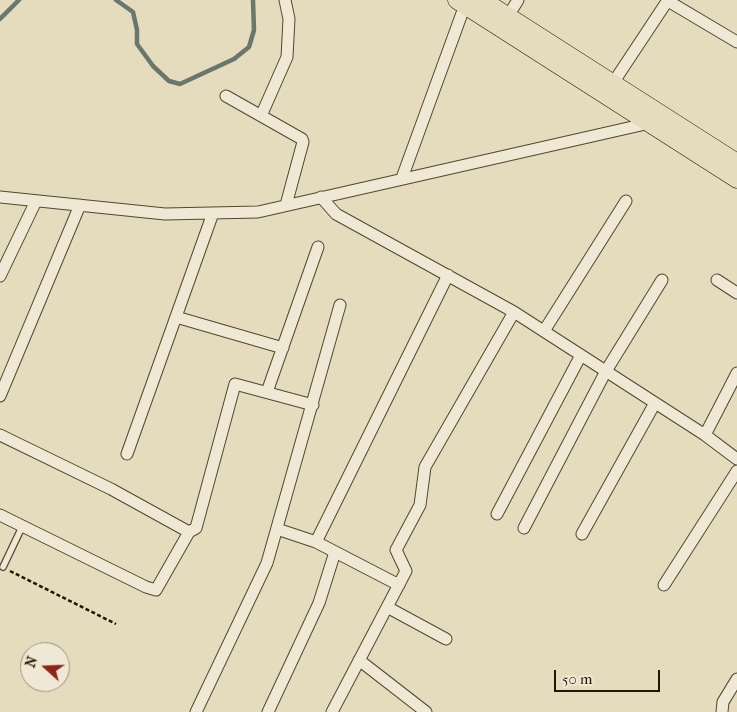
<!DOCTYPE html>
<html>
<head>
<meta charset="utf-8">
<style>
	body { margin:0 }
	#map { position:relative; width:737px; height:712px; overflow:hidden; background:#e5dbbd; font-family:"IM FELL French Canon",serif }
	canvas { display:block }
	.north { position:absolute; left:20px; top:642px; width:50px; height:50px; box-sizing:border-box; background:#eee8d4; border:1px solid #9d937f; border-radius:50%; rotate:290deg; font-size:14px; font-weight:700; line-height:20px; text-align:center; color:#241400 }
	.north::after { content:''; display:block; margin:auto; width:18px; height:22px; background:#8f2418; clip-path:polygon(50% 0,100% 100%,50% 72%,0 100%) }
	.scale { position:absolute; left:554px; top:670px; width:106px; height:22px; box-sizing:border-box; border:2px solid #241400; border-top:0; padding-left:6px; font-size:15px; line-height:18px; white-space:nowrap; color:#241400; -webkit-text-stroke:4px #eee8d4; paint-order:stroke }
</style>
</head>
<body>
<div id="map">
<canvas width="737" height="712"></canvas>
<div class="north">N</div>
<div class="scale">50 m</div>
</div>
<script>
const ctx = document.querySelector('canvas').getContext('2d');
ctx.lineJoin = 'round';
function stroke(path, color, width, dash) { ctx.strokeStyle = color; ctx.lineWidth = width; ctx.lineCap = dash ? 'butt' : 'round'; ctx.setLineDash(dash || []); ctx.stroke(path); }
stroke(new Path2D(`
	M116 0 133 12 137 30V44L153 66 169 81 180 84 234 59 249 47 254 30 253 0
	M0 19 19 0`), '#6a776e', 4.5);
const lane = new Path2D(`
	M3 567 22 527`);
const street = new Path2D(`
	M668 1 737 42
	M508 16 518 0
	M613 83 668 0
	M226 96 302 139 303 142 286 205
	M261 116 287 57 289 19 285 0
	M402 178 465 5
	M0 197 165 214 258 212 650 123
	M321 197 336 214 514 312 705 435
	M0 276 36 201
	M717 280 737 293
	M176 317 283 348
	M544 331 626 201
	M737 373 705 435 737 459
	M267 392 318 247
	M0 396 80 205
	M0 435 111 489 189 532
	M127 454 213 213
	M497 514 581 355
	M0 515 146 587 156 590 189 532 196 528 235 384 313 405
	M524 528 606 371 662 280
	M277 529 316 542 399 585
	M582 534 655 403
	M316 542 448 275
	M664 585 737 471
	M387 607 446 639
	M359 660 426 712
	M196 712 267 563 340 305
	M268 712 319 603 335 552
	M332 712 406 571 396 550 420 505 425 467 514 312
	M722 712 723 702 737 679`);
const primary = new Path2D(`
	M457 0 737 179
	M482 0 737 163`);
stroke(lane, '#54462f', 8);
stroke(street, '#54462f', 13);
stroke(primary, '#241400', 19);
stroke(new Path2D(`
	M10 571 116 624`), '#241400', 2.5, [4, 2.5]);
stroke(lane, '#eee8d4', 5.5);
stroke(street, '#eee8d4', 11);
stroke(primary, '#e5dbbd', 18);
</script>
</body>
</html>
